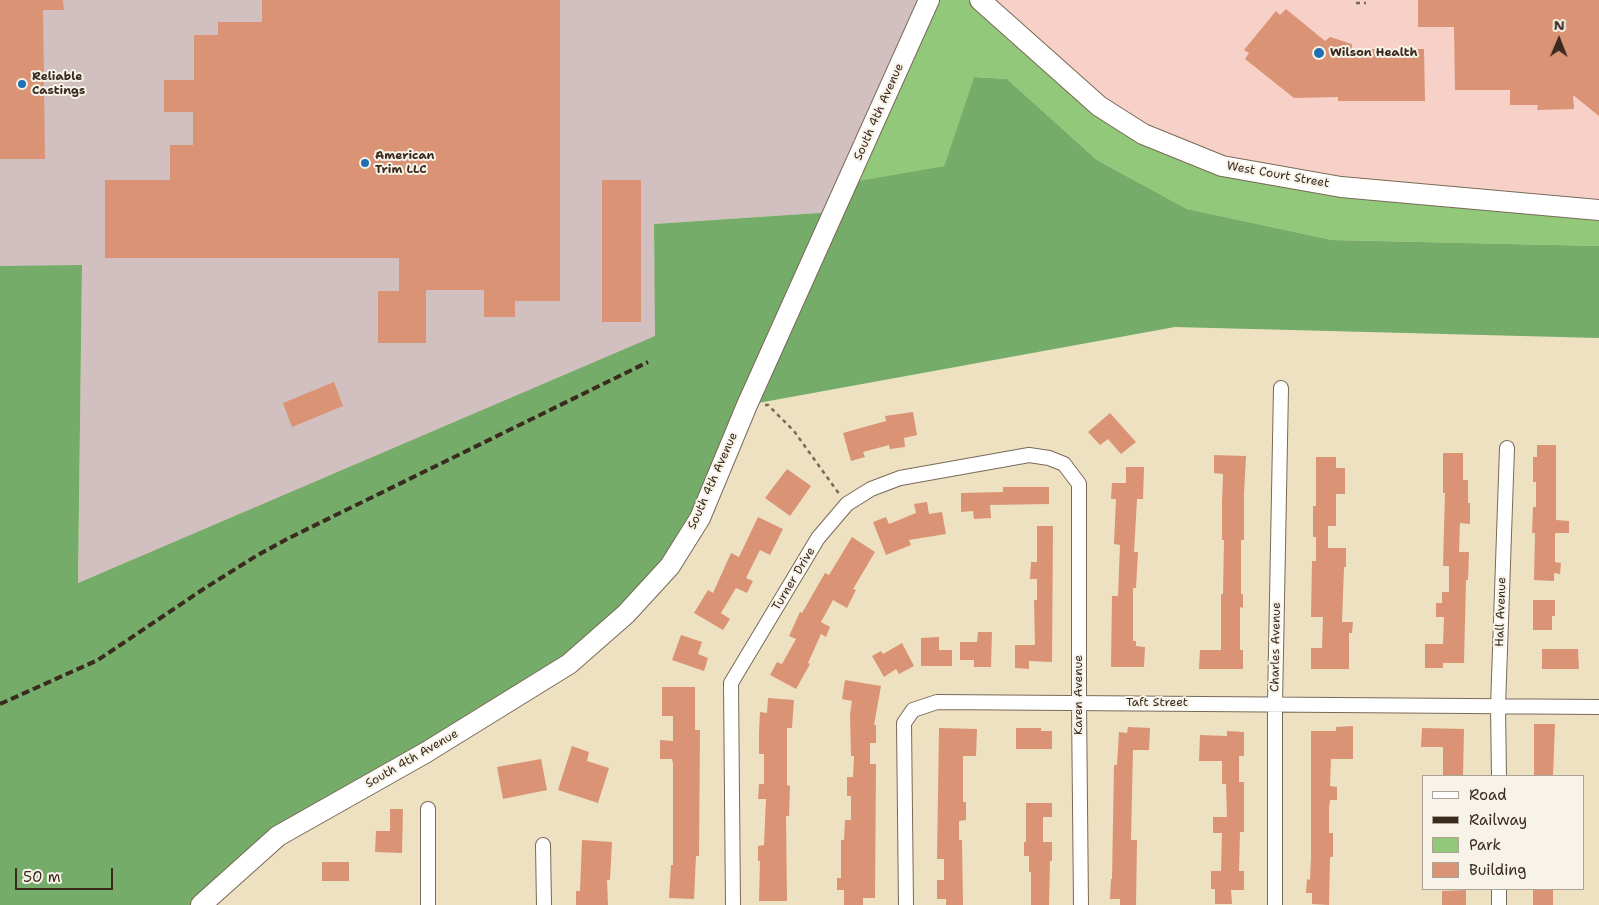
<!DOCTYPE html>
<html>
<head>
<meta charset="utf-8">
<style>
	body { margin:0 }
	#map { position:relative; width:1599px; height:905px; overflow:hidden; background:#ede1c2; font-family:"Shantell Sans",sans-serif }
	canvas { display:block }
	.legend { position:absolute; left:1422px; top:775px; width:162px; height:115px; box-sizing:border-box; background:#f7f3e8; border:1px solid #aca397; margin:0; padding:6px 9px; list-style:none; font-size:15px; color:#3b2a1e }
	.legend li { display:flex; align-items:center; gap:10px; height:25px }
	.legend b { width:25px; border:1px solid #aca397 }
	.north { position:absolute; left:1534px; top:15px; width:50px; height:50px; -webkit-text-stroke:4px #f7f3e8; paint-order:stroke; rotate:1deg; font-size:14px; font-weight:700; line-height:20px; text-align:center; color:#3b2a1e }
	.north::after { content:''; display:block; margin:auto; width:18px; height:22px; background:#3b2a1e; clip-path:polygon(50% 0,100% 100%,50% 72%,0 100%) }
	.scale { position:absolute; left:15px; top:868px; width:98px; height:22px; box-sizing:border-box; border:2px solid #3b2a1e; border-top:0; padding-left:6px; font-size:15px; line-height:18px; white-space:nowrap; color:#3b2a1e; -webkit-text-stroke:4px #f7f3e8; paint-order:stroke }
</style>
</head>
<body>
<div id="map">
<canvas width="1599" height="905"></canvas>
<ul class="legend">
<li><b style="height:6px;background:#fff"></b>Road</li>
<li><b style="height:6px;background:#3b2a1e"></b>Railway</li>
<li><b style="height:14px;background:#92c87a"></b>Park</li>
<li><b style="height:14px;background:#da9374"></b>Building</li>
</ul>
<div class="north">N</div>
<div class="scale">50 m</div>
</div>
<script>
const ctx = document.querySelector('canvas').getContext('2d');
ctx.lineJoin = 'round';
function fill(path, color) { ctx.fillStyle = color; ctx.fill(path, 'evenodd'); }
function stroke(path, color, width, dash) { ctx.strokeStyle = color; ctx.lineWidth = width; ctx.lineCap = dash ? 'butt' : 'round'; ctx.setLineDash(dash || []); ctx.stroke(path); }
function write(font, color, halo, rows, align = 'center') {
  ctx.font = font + ' "Shantell Sans",sans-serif'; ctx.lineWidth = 4; ctx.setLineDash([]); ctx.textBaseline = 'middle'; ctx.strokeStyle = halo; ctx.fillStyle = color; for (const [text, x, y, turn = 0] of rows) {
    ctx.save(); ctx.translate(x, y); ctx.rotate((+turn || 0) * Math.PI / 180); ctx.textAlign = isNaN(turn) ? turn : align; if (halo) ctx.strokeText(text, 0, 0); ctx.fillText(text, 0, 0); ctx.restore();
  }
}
fill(new Path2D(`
	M980 0H1599V210L1222 166 1143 134Z`), '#f7d1c7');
fill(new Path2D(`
	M0 0H929L833 212 654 224 656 336 78 583 82 266H0Z`), '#d2bfc0');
fill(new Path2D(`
	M929 0H980L1099 106 1222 166 1599 210V246L1332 240 1187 209 1097 160 1007 79 974 77 944 166 847 183Z`), '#92c87a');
fill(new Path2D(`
	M974 77 1007 79 1097 160 1187 209 1332 240 1599 246V338L1175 327 747 405 670 566 569 664 278 836 201 905H0V266L82 265 78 583 655 336 654 224 833 212 846 183 944 166Z`), '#75ac6a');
fill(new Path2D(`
	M0 0H63L64 10H43L45 159H0Z
	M262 0H560V301H515V317H484V290H426V343H378V291H399V258H105V180H170V145H193V112H164V80H194V35H218V22H262Z
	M1418 0H1599V116L1573 95 1574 109 1537 110 1538 105H1510V90H1455L1454 27H1418Z
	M1286 9 1325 41 1330 37 1352 44V49H1424L1425 101H1338V97L1294 98 1245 59 1249 53 1244 50 1276 11 1280 15Z
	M602 180H641V322H602Z
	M334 382 343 406 292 427 283 403Z
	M913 412 917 435 904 438 905 447 890 449 889 445 863 452 865 457 851 461 843 433 886 421 885 416Z
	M1110 413 1136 442 1121 454 1108 439 1100 445 1088 432Z
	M1537 445H1556V520L1569 521V533H1555V562L1561 563 1560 574 1554 573V581L1534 580 1535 533H1532L1533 507H1536V482H1533V457H1537Z
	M1443 453H1463V480H1468V503H1470V524L1460 523 1459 552H1469L1468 580H1466L1464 663H1443V668H1425V644H1443L1444 617H1436V603H1442V592H1449V566H1443L1445 493H1443Z
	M1214 455 1246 456 1244 494V540H1241V594H1243V608L1240 607V650H1243V669H1199L1200 650H1221V594H1223L1224 540H1222V503L1223 474 1214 473Z
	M1316 457H1336V468H1345V494H1336V526H1328V548H1346V567H1344L1342 622H1353L1352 633H1349V669H1311V648H1322L1323 617H1311L1312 561H1316V537H1313V506H1316Z
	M1126 467H1144L1143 499H1137L1134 552H1138L1136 588H1133V641H1136V646L1145 647 1144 667H1111L1112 596H1118L1120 545 1114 544 1116 499H1111L1112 483H1126Z
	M787 469 811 486 790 516 765 498Z
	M1003 487H1049V504L990 505 991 518 974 519 973 511 961 512V493L1003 492Z
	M927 502 929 514 942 512 946 534 909 540 911 545 886 555 873 522 886 517 889 524 916 513 914 504Z
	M758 517 783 529 770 555 760 550 746 578 753 581 747 593 736 588 721 613 730 619 723 630 694 613 708 590 713 593 731 553 739 557Z
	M1037 526H1053L1052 662 1029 661V669L1015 668V645H1035L1034 600H1037V579H1030L1031 562H1037Z
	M852 537 875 552 853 589 856 590 847 608 833 600 821 622 830 627 826 637 821 634 808 663 810 664 796 689 770 675 777 662 782 664 796 639 789 636 800 612 802 613 825 573 829 575Z
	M1533 600H1555V616H1552V630H1533Z
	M978 632H992L991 667H974V660H960V642H977Z
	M681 635 702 642 698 654 708 658 704 671 672 660Z
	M939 637V650H952V666H921V638Z
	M902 643 914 666 899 674 896 669 884 677 872 656 881 651 883 654Z
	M1542 649H1578L1579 669H1542Z
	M845 680 881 686 874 725H876V743H870V764H876L875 898H863V905H844V890H837V878H841V840H844L845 820H851V796H847V777H853L854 756H851L850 714 852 701 842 699Z
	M662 687H695V730H700L699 856H696L694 899 669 898 671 865H673V764L672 759H660V740L673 741V716H662Z
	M768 698 794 700 792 728H787V785L790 786 789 816H786L787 901H759L760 861H758V846L764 845 766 799H758L759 784H764V754H759V733L760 712 767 713Z
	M1534 724H1555L1553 776H1534Z
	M1353 726V759H1331L1330 786 1337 787V800H1330L1329 808V833H1333V857H1330L1329 905 1312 904V893H1306L1307 879 1310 880 1311 857V731H1336V727Z
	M1128 727 1150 728 1149 750H1133L1131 840H1137L1136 905H1120V899H1110L1111 879H1112L1114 765H1117L1119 732 1127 733Z
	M939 728 977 729 976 756H963V802H966V820L959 821V840H962L963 905H946V899H937V880H944V859H937Z
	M1016 728H1041V731H1052V749H1016Z
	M1422 728 1464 729 1463 776H1443V747H1421Z
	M1227 731 1244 732V756H1239V782H1244V832H1240L1239 871H1244V890H1231L1232 904H1215V889H1211V871H1221L1222 833H1213V817H1227L1226 784H1222V761H1199L1200 735 1227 736Z
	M572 746 589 752 587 761 609 768 598 803 558 790Z
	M541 759 547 790 503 799 497 767Z
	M1026 803H1052V817H1043V842H1052V861H1050L1049 905H1031V872H1029V856H1024V842H1026Z
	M390 809H403L402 853 375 852 376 831H390Z
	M582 840 612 842 610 880H607L608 905H576V891H580Z
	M322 862H349V881H322Z
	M1466 890V905H1442V891Z
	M1533 890H1553V905H1533Z`), '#da9374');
const street = new Path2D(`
	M1499 776 1498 707 1507 448
	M428 809V905
	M543 845 544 905
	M1499 889V905
	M733 905 731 683 818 538 847 504 871 489 900 478 1029 455 1049 458 1064 464 1079 484V703L1081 905
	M906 905 904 723 913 710 937 702 1599 707
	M1275 905V704L1281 388`);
const secondary = new Path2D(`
	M980 0 1099 106 1143 134 1222 166 1341 187 1599 210
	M201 905 278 836 425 753 569 664 626 614 670 566 700 518 747 405 929 0`);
stroke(street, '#796a57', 16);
stroke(secondary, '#796a57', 22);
stroke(new Path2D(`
	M1356 3H1366
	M765 405H768L794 431 840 495`), '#796a57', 2.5, [4, 4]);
stroke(street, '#fff', 14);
stroke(secondary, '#fff', 20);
stroke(new Path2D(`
	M0 704 98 660 202 590 256 556 289 538 648 362`), '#3b2a1e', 4, [8, 4]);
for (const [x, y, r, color] of [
	[1319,53,6,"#1f6fb2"],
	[22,84,5,"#1f6fb2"],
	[365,163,5,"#1f6fb2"]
]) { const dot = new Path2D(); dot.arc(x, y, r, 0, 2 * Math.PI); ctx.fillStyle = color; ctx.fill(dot); stroke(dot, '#f7f3e8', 2); }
write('bold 12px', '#3b2a1e', '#f7f3e8', [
	["Wilson Health",1330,53],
	["Reliable",32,77],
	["Castings",32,91],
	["American",375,156],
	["Trim LLC",375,170]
], 'left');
write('12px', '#3b2a1e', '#f7f3e8', [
	["South 4th Avenue",879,112,-66],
	["West Court Street",1278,175,10],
	["South 4th Avenue",713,481,-66],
	["Turner Drive",794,579,-59],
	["Hall Avenue",1501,612,-88],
	["Charles Avenue",1276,647,-89],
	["Karen Avenue",1079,695,-90],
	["Taft Street",1157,703],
	["South 4th Avenue",412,759,-30]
]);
</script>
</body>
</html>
